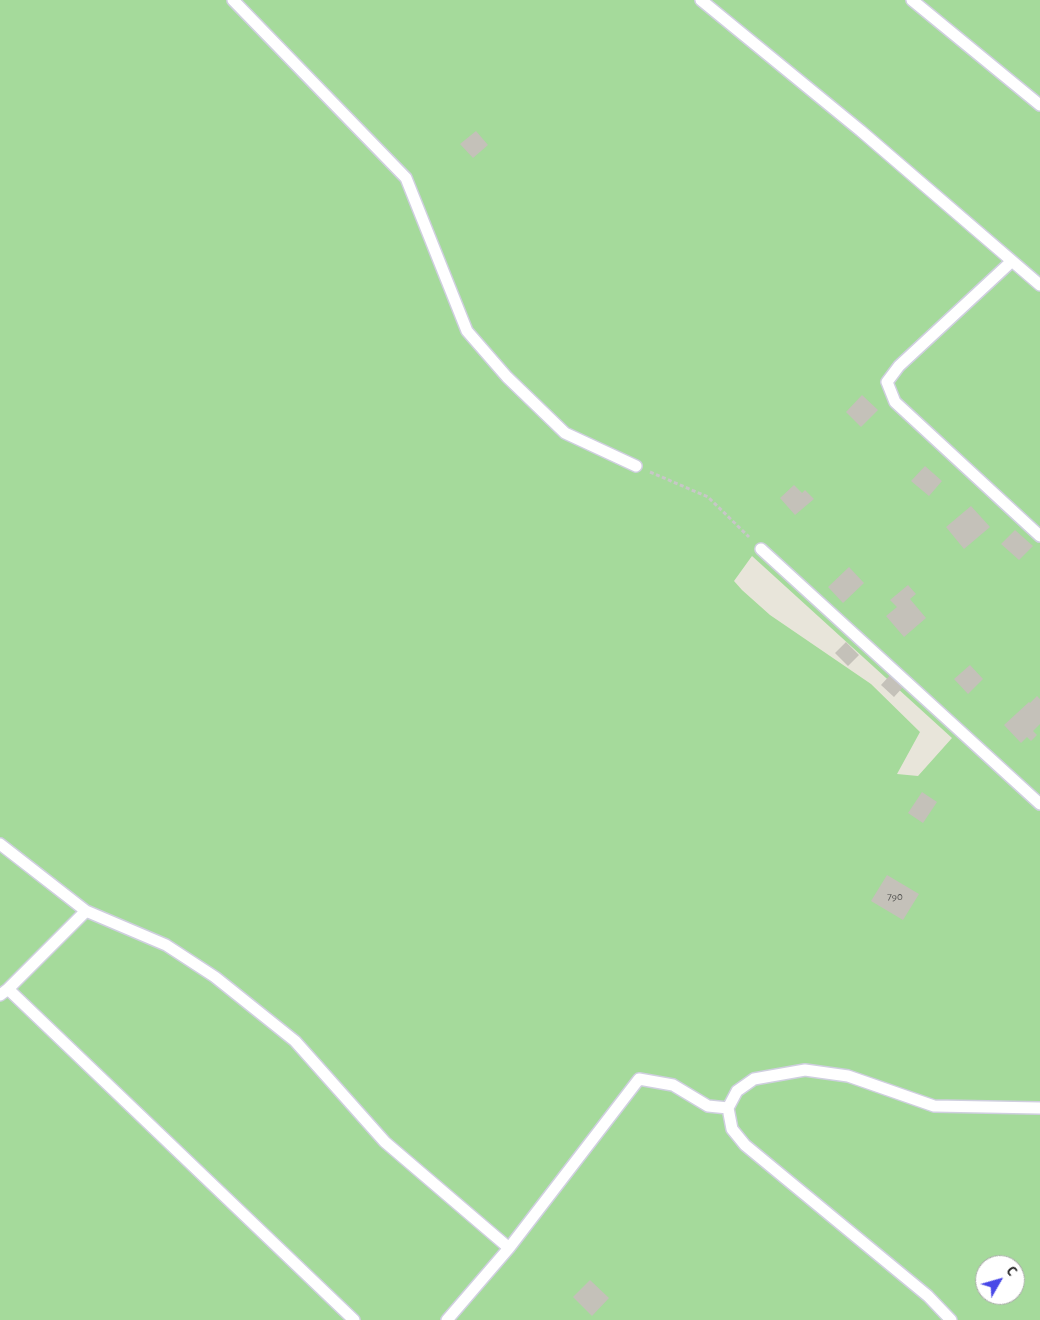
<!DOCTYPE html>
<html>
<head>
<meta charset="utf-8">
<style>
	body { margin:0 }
	#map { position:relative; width:1040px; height:1320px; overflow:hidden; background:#e8e5da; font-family:"Alegreya Sans",sans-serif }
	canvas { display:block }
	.north { position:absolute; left:975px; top:1255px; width:50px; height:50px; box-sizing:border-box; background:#fff; border:1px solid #a9a9a9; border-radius:50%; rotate:52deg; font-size:14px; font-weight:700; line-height:20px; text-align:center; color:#272727 }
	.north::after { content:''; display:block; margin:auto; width:18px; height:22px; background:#4848e7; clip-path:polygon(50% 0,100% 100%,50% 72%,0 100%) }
</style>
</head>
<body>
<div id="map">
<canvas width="1040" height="1320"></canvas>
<div class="north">С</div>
</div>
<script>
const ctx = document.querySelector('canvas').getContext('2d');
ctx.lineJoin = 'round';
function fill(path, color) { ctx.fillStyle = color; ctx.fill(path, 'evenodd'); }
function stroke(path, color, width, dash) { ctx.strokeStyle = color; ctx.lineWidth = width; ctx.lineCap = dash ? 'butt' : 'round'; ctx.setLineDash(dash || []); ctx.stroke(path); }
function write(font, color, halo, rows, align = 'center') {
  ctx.font = font + ' "Alegreya Sans",sans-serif'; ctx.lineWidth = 4; ctx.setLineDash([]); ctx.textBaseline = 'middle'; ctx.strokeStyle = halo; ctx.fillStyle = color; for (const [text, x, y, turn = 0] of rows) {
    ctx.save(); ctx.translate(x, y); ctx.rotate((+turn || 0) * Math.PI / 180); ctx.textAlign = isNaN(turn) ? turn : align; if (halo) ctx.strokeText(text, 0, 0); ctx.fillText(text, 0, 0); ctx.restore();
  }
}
fill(new Path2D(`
	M0 0H1040V1320H0ZM752 556 952 738 918 776 897 774 920 732 871 684 770 615 742 590 734 581ZM985 1265H1015V1295H985Z`), '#a5da9b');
fill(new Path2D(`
	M476 131 488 145 473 158 460 144Z
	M862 395 878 410 861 427 846 412Z
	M925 466 942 481 929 496 911 481Z
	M794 485 802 493 805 490 814 499 795 515 780 498Z
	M971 506 990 527 964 549 946 527Z
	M1015 530 1033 546 1019 560 1001 544Z
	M849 567 864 583 843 603 828 587Z
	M908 585 916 594 910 599 926 618 904 637 886 616 897 607 890 600Z
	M846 642 859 655 848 666 835 653Z
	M970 665 983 679 968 694 954 679Z
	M892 673 905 685 894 697 881 685Z
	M1037 696 1040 699V724L1033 731 1037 735 1031 741 1027 737 1021 743 1004 725 1029 702 1030 703Z
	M922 792 937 802 923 823 908 813Z
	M887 875 919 894 903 920 871 901Z
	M590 1280 609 1298 592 1316 573 1297Z`), '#c4c1b9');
const lane = new Path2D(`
	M233 0 406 178 467 331 507 377 565 433 636 466
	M701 0 861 131 1040 285
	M912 0 1040 105
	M1012 261 899 366 887 382 895 402 1040 536
	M761 549 1040 804
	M0 844 86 911
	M8 989 354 1320
	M0 995 8 989 86 911 166 945 215 977 295 1041 385 1142 509 1248
	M447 1320 509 1248 639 1079 673 1085 708 1106 728 1108
	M951 1320 928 1296 745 1145 732 1129 728 1108 737 1091 754 1079 805 1070 848 1076 934 1106 1040 1108`);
stroke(lane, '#cfcfdf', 14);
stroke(new Path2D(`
	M650 472 708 497 749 537`), '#c7c7c7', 3, [4, 2.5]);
stroke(lane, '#fff', 11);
write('11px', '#4e4e4c', null, [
	["790",895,897]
]);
</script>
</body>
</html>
